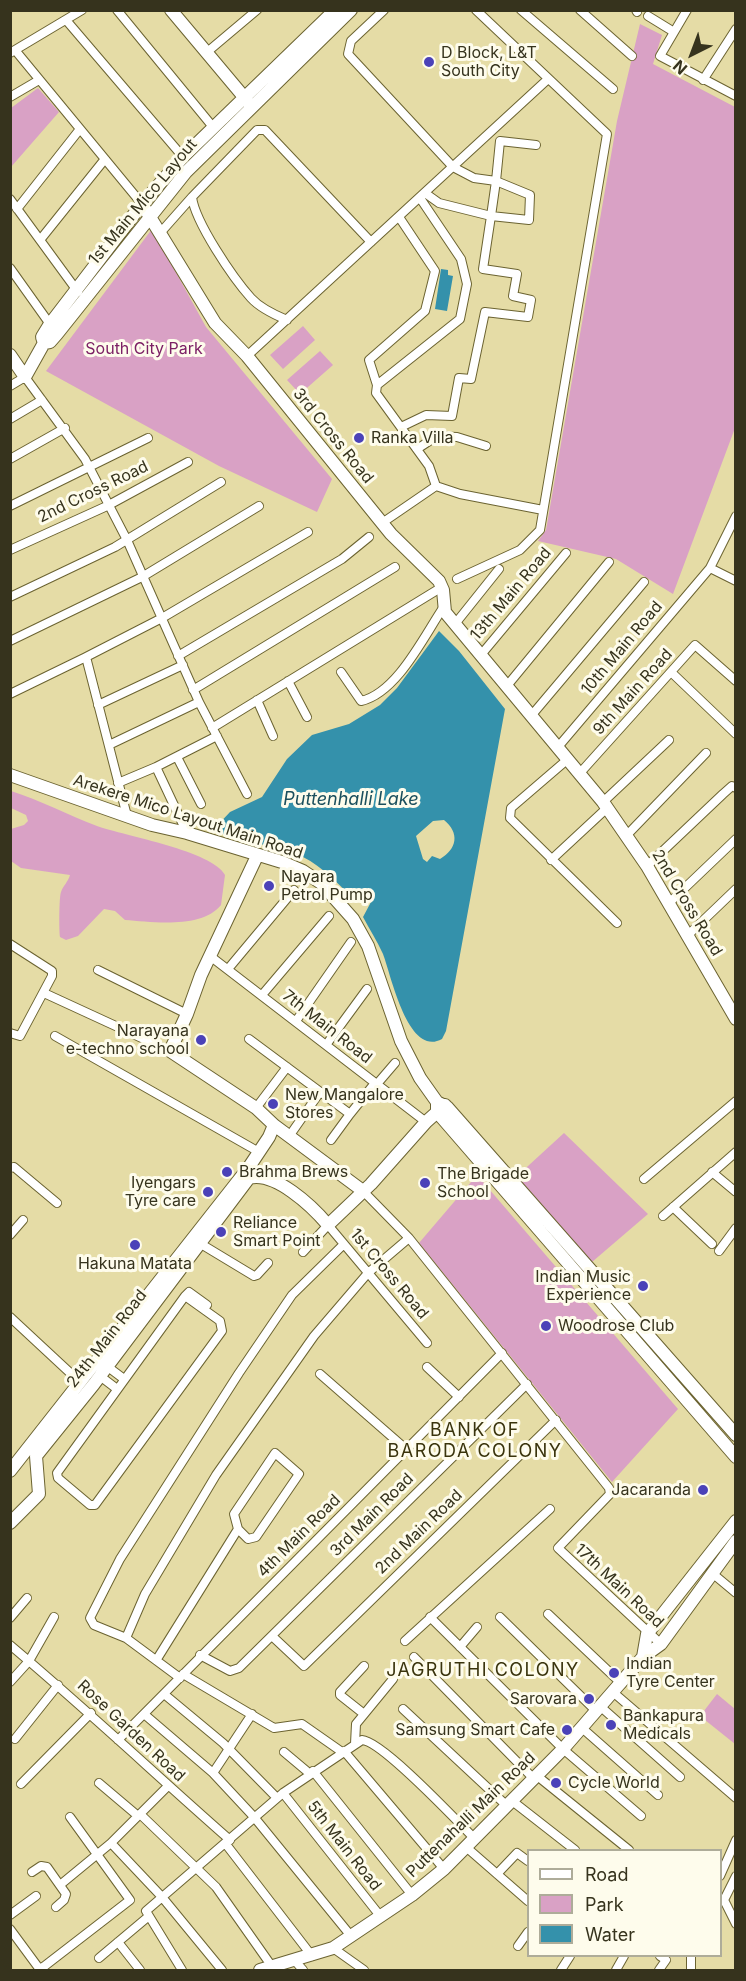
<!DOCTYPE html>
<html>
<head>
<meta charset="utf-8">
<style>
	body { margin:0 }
	#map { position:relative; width:746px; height:1981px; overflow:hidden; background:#e5dca6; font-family:Inter,sans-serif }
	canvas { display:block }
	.frame { position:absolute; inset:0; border:12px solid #36331d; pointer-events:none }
	.legend { position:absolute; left:527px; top:1849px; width:195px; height:108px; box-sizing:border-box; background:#fefcec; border:2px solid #aeac99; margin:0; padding:8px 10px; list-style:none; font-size:18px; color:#36331d }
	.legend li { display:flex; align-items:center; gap:12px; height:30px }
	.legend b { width:30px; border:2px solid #aeac99 }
	.north { position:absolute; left:662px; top:24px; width:60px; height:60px; -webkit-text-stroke:4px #fefcec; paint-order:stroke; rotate:222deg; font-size:16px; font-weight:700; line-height:24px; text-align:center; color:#36331d }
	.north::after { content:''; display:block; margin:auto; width:21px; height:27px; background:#36331d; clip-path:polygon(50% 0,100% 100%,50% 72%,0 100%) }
</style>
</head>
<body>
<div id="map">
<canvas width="746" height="1981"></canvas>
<div class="frame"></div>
<ul class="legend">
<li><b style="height:8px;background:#fff"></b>Road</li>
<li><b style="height:16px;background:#d9a1c5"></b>Park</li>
<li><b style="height:16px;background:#3491ab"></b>Water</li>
</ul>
<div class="north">N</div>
</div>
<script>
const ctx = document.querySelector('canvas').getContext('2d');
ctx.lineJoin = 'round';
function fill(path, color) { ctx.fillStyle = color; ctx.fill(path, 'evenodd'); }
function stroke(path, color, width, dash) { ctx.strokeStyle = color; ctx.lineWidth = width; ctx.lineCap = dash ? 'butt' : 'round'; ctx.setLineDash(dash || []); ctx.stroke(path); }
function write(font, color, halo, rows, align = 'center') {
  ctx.font = font + ' Inter,sans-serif'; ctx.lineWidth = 6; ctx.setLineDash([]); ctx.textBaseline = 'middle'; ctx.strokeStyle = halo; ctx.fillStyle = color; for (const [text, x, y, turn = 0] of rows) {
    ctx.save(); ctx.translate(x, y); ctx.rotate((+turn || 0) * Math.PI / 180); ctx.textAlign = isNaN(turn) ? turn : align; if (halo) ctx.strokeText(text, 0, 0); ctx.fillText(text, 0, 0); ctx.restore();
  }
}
fill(new Path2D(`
	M640 24 662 35 653 64 735 107V428L673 594 616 559 538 541 546 530 617 121Z
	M38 88 59 112 11 167V108Z
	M152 229 206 327 332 479 317 512 219 466 46 371Z
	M303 326 315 340 283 369 270 355Z
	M320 351 333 365 300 394 287 380Z
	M11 791C40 800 68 815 97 826 125 836 213 851 225 875L221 905C202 929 153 922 125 920L115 911 104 909 78 936 66 940 60 937C59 931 59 897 61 892 63 886 68 882 70 875L21 868 11 861V829L24 825 28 821 26 815 11 808Z
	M564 1133 648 1214 592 1262 516 1177Z
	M477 1175 678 1409 612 1482 419 1243Z
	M717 1694 735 1709V1744L700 1716Z`), '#d9a1c5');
fill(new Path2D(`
	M441 269 448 270V275L453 276 447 311 435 309Z
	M439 631 459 651 505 709 446 1031 442 1039C408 1058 391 975 383 954 377 941 370 930 363 917L371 902 369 898 354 899C338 884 323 867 303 857 275 843 241 844 213 830L230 812 262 797 287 759 312 735 349 724 380 705 397 688ZM444 820C460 833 457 849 440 859L432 856 427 862 423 859 416 836 433 821Z`), '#3491ab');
const street = new Path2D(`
	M117 10 213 127
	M384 10 351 41 348 54 453 167 474 178 496 181 491 216 439 203 425 193
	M521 10 613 89
	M580 10 632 56
	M636 10 637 12
	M687 10 660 56 736 96
	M648 16 674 32
	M66 20 183 157
	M15 50 142 204
	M10 53 82 10
	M206 53 257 10
	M703 80 736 29
	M10 97 39 80
	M10 199 78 292
	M17 209 80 129
	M399 217 435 271 425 311 369 360 377 385 376 393 429 466 436 486
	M161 232 192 197
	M40 240 105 159
	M10 268 52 327
	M287 320C275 315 260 308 251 298 233 278 195 222 192 197L257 130H265L371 242
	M247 356 548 79
	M377 385 460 319 467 284 461 259 420 198
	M10 386 25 377 85 459 127 540 199 702 247 794
	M10 419 42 400
	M401 427 426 415 452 416 459 378 471 379 485 312 528 317 531 300 513 296 517 274 483 269 491 216 529 220 530 195 496 181 500 141 536 145
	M417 449 437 436 457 437 486 446
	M10 459 65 428
	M10 506 148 438
	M382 523 436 486 460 494 543 510
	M10 550 107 506 188 462
	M710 568 736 581
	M457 579 520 550 540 530 607 134 476 10
	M10 597 115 547 221 482
	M455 624 499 569
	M10 641 142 577 259 506
	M178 656 342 559 369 537
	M480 656 566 553
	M86 657 162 618 308 532
	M341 672 361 701C397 693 424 636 443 608
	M671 672 736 734
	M288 681 307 717
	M506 687 609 562
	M193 690 395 567
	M10 694 86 657 127 816
	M257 700 273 736
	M98 705 183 665
	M531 716 644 582
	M212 728 442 587
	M109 745 199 702
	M558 747 710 568 736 516
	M177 757 201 804
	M568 759 511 808 510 818 617 923
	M580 773 695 645 736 681
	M118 783 156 767
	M603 802 669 740
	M187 833 156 767 217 736
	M626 836 706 753
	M551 860 607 808
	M647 866 723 794 732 786 736 788
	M669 903 736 839
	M688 935 736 889
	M10 944 52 971V976L20 1036 10 1033
	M210 956 426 1122
	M228 969 294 890
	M98 970 187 1014
	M44 993 170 1051
	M262 995 329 916
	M296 1021 351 942
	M55 1036 259 1152
	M249 1039 350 1114 375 1083
	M326 1045 367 989
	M377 1084 395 1063
	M256 1108 287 1067
	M290 1135 320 1092
	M331 1140 350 1114
	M10 1168 14 1167 57 1203
	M712 1172 736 1192
	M644 1179 736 1101
	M363 1191 409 1238 609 1488 610 1494 558 1548 661 1644
	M673 1207 712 1244
	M663 1216 736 1152
	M10 1235 23 1220
	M201 1244 254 1276 257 1275 268 1263
	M719 1251 736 1228
	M303 1252 328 1225 427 1343
	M185 1296 220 1321 222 1331 95 1505H90L58 1478 57 1473 185 1296 189 1292 207 1305
	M10 1317 81 1383
	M108 1367 124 1379
	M427 1367 459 1397
	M320 1374 407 1450
	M100 1376 117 1389
	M275 1453 299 1474 256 1537 248 1539 238 1529 234 1514Z
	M712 1573 736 1593
	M548 1614 622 1684
	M430 1617 563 1749 641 1816
	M500 1617 597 1712
	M10 1618 27 1598
	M272 1636 304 1666 556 1420
	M126 1638 94 1625 90 1618 120 1559 239 1373 292 1295 344 1244
	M405 1641 550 1509
	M10 1645C85 1708 156 1775 230 1840
	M460 1647 477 1627
	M200 1655 230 1671 239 1668 527 1384
	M414 1657 533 1778
	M157 1659 238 1529
	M183 1674 274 1728 302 1724 342 1752
	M180 1678 126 1638 145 1594 216 1475 314 1336 368 1273 409 1238
	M10 1682 29 1661 54 1617
	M614 1693 736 1798
	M164 1694 223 1743 277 1798
	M601 1707 680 1777
	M403 1709 506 1805
	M144 1714 213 1773 254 1817 351 1936
	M364 1714 340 1695V1692L364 1666
	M582 1728 658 1795
	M15 1739 58 1685
	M118 1740 502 1353
	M355 1744 356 1724 393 1679
	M344 1751 444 1869
	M284 1752 309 1773
	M313 1771 412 1895
	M213 1773 252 1714
	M536 1775 629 1850
	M99 1783 138 1816
	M21 1784 91 1713
	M168 1786 111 1843 162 1897 222 1970
	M283 1793 381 1917
	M511 1800 575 1850
	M140 1814 216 1887 273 1968
	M225 1843 312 1956
	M466 1847 528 1901
	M32 1872 41 1866 47 1867 66 1894 64 1900 56 1907
	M497 1874 517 1853 528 1861
	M720 1876 736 1840
	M736 1876 724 1900 736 1924
	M60 1885 111 1843
	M10 1915 36 1896
	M10 1929 38 1967 42 1968 130 1900 70 1817
	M118 1942 140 1970
	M518 1946 528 1932
	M333 1948 364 1970
	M99 1958 149 1916
	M296 1962 303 1970
	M182 1970 146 1911 283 1793 362 1740C382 1741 456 1820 474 1838
	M561 1970 570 1956
	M616 1970 624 1956
	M659 1970 666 1960 660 1956
	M691 1970V1956`);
const secondary = new Path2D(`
	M171 10 249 103
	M142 204 215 323 247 356 391 534 439 581 443 590 445 612 603 802 647 866 736 1019
	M44 343 50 342 57 334 186 172 351 10
	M10 355 25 377 44 343 42 337 50 324 142 204 183 157 335 10
	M10 775 152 825 187 833 282 862 303 871 321 883 353 919 368 946 401 1041 420 1078 437 1102
	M257 856 201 975 187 1014 170 1051 256 1108 274 1125 363 1191
	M439 1103 447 1107 736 1435
	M437 1104V1112L736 1457
	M10 1471 249 1167 269 1137 274 1125
	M10 1523 39 1494 36 1456 94 1384 249 1178C275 1171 312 1206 328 1225L371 1184 426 1122 445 1105
	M643 1657 647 1634 736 1521
	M260 1970 333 1948 412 1895 444 1869 563 1749 643 1657 661 1644 736 1541`);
stroke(street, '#6b6331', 10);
stroke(secondary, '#6b6331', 14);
stroke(street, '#fff', 8);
stroke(secondary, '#fff', 12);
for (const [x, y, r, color] of [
	[429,62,6,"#4b42b8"],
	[359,438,6,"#4b42b8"],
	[269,886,6,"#4b42b8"],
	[201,1040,6,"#4b42b8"],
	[273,1104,6,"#4b42b8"],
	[227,1172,6,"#4b42b8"],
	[425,1183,6,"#4b42b8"],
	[208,1192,6,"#4b42b8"],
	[221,1232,6,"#4b42b8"],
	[135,1245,6,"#4b42b8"],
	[643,1286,6,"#4b42b8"],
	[546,1326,6,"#4b42b8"],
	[703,1490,6,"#4b42b8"],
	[614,1673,6,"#4b42b8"],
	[589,1699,6,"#4b42b8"],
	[611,1725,6,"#4b42b8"],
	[567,1730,6,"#4b42b8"],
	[556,1783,6,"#4b42b8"]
]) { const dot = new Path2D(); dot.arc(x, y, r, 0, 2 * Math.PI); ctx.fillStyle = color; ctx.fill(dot); stroke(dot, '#fefcec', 2); }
write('16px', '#36331d', '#fefcec', [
	["D Block, L&T",441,53],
	["South City",441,71],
	["Ranka Villa",371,438],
	["Nayara",281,877],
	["Petrol Pump",281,895],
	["Narayana",189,1031,"right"],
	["e-techno school",189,1049,"right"],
	["New Mangalore",285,1095],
	["Stores",285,1113],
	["Brahma Brews",239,1172],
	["The Brigade",437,1174],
	["School",437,1192],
	["Iyengars",196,1183,"right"],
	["Tyre care",196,1201,"right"],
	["Reliance",233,1223],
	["Smart Point",233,1241],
	["Hakuna Matata",135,1264,"center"],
	["Indian Music",631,1277,"right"],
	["Experience",631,1295,"right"],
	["Woodrose Club",558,1326],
	["Jacaranda",691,1490,"right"],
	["Indian",626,1664],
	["Tyre Center",626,1682],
	["Sarovara",577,1699,"right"],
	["Bankapura",623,1716],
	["Medicals",623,1734],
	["Samsung Smart Cafe",555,1730,"right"],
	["Cycle World",568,1783]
], 'left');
write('16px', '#36331d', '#fefcec', [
	["1st Main Mico Layout",143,202,-50],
	["3rd Cross Road",333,436,51],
	["2nd Cross Road",93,492,-26],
	["13th Main Road",511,594,-50],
	["10th Main Road",622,648,-50],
	["9th Main Road",633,692,-48],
	["Arekere Mico Layout Main Road",188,817,18],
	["2nd Cross Road",687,903,59],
	["7th Main Road",327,1027,38],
	["1st Cross Road",389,1274,50],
	["24th Main Road",107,1339,-52],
	["3rd Main Road",372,1515,-45],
	["2nd Main Road",419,1532,-44],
	["4th Main Road",299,1536,-45],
	["17th Main Road",619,1586,43],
	["Rose Garden Road",131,1731,43],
	["Puttenahalli Main Road",471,1815,-44],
	["5th Main Road",344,1846,52]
]);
write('16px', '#7c2065', '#fefcec', [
	["South City Park",144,349]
]);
write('italic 18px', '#1b4f5d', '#fefcec', [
	["Puttenhalli Lake",351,800]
]);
ctx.letterSpacing = '1.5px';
write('18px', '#3a340d', '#fefcec', [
	["BANK OF",475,1431],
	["BARODA COLONY",475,1452],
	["JAGRUTHI COLONY",483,1671]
]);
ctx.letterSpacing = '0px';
</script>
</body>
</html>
